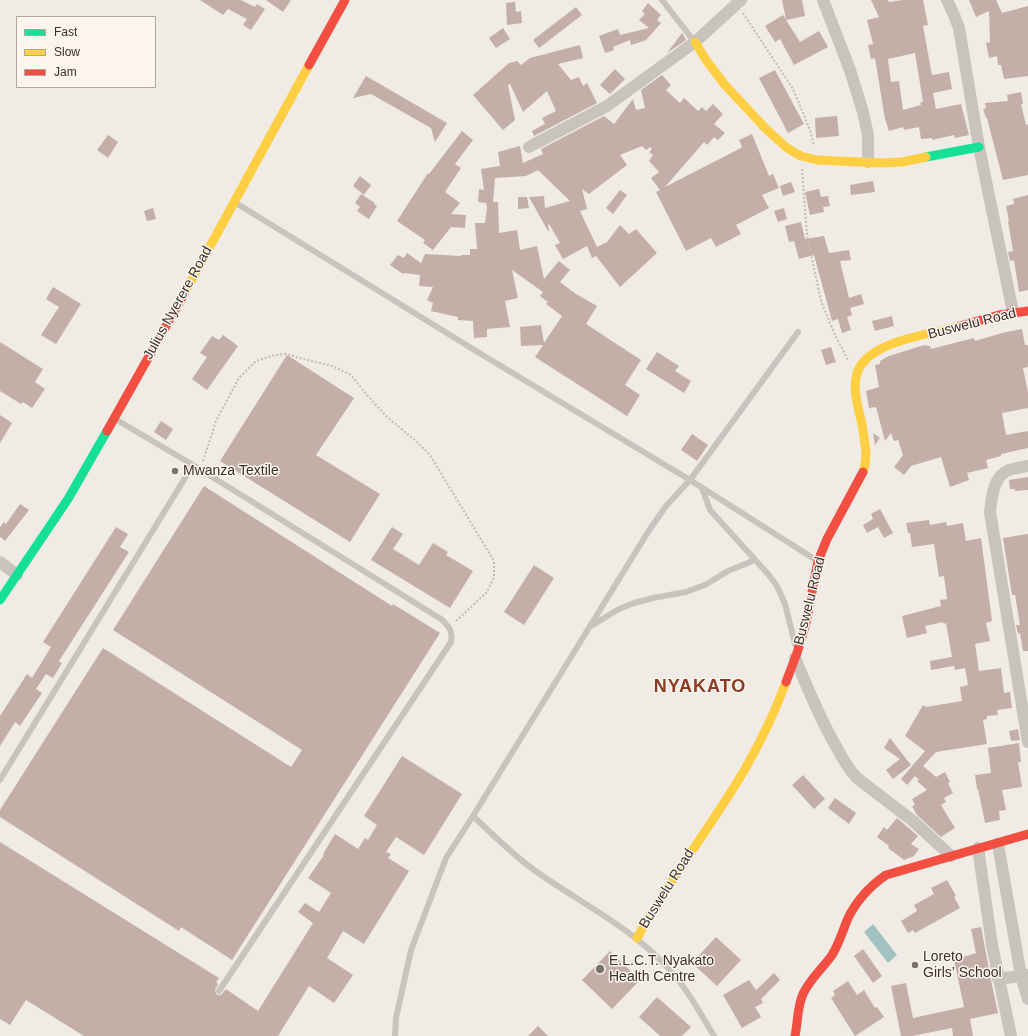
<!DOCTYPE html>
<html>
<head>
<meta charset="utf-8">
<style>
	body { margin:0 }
	#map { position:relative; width:1028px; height:1036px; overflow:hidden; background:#f0ebe5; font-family:Arial,sans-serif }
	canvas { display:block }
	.legend { position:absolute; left:16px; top:16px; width:140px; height:72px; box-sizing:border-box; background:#fbf5ee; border:1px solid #aea6a0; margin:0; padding:5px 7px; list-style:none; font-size:12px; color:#3b302b }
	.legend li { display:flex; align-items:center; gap:8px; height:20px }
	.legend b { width:20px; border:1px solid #aea6a0 }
</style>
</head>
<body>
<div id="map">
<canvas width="1028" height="1036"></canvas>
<ul class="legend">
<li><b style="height:5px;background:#16e098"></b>Fast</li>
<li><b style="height:5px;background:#ffcf43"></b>Slow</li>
<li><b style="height:5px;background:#f24e42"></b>Jam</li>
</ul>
</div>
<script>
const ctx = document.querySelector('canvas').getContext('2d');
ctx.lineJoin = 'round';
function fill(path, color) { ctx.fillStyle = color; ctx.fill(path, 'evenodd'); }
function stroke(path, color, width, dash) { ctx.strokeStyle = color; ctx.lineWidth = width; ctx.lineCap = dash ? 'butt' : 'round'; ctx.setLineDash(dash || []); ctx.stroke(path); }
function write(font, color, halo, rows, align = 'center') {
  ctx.font = font + ' Arial,sans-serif'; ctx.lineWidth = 3; ctx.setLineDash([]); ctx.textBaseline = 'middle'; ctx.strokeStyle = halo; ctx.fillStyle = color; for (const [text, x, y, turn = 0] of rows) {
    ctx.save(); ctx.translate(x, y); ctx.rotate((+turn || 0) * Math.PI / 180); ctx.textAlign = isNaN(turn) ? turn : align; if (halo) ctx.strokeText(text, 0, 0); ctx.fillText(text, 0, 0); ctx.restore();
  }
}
fill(new Path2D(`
	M873 924 897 955 888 963 864 932Z`), '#a1c2c1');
fill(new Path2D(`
	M200 0H241L255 7 257 4 265 9 251 30 243 25 247 19 228 9 223 15Z
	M266 0H291L283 12Z
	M782 0H802L805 16 786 20 800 42 819 31 828 47 794 65 780 39 775 42 765 26 783 15 786 19Z
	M871 0H888L889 2 903 0H923L928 25 923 26 932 75 949 72 952 89 933 93 936 109 961 104 969 135 955 138 954 135 932 140V138L921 139 919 127 904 130 903 127 889 131 885 119 875 58 871 59 868 45 873 44 867 20 879 17ZM915 53 923 102H920L921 105 903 110 899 81 891 82 888 59Z
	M969 0H996L1002 13 1028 6V76L1004 79 1001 65H998L997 56 989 58 986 43 990 42 989 11 976 17Z
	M515 2 516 12 521 11 522 23 507 25 506 3Z
	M648 3 661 15 657 20 661 23 646 40 631 45 630 40 613 47 614 50 605 53 599 36 618 29 620 35 649 28 639 20 645 14 642 11Z
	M576 7 582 15 539 48 533 40Z
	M503 28 510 39 496 48 489 38Z
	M682 33 686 40 667 53Z
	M580 45 583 58 558 64 571 80 579 77 583 86 587 83 597 103 534 136 532 131 545 124 542 118 556 111 547 91 523 112 510 84 508 85 515 120 503 130 473 95 509 63 517 61 521 65 530 58Z
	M615 69 625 79 610 94 600 85Z
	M775 70 804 124 788 133 759 78Z
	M662 75 671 85 666 90 680 103 684 98 698 111 702 107 706 111 713 104 723 114 714 124 725 133 718 140 714 137 707 145 704 142 665 187 739 149 742 147 739 140 752 134 769 176 773 174 779 188 762 195 769 208 736 225 741 234 716 247 711 238 686 251 656 192 660 190 651 178 659 172 649 161 653 155 649 152 652 149 650 147 646 150 642 146 620 155 627 165 589 194 582 189 587 209 580 211 597 247 607 242 620 225 629 234 636 229 657 253 620 287 596 256 592 258 587 246 563 259 555 245 560 243 549 224 548 225 549 231H548L529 197 544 196 545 208 570 201 538 170 526 176 495 178 493 202H498L499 233 517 230 520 250 537 246 544 279 559 261 570 270 560 282 576 294 597 306 586 324 641 360 625 385 640 395 627 416 535 357 543 345 521 346 520 327 541 325 544 343 562 316 546 304 548 302 540 296 543 292 512 270 518 298 505 301 510 327 487 329V337L474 338 473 321 458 320V317L431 311 433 303 427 300 433 287 419 286 420 275 404 273 403 274 390 265 398 255 404 258 407 253 421 263 425 254 461 256V255H470V249H477L475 223H485L487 208 486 203 478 202 479 189 484 190 481 169 500 166 498 152 520 146 523 163 543 154 541 149 604 116 614 124 633 99 636 110 645 108 641 90Z
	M366 76 447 123 435 142 431 128 371 94 353 98Z
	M1021 92 1023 104H1021L1026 125 1028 124V175L1003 180 987 118H986L983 109 986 108 985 103 1008 101 1007 95Z
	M837 116 839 136 816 138 815 118Z
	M462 131 473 140 455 164 461 168 445 192 460 203 451 214 466 215 465 228 451 227 433 250 423 243 425 240 397 221 428 173 429 174Z
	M108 135 118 142 108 158 97 150Z
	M360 176 371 185 364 195 353 186Z
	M873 181 875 192 851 195 850 185Z
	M791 182 795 192 783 196 780 186Z
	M819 189 821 197 828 196 830 206 823 207 824 212 810 215 805 192Z
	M620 190 627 195 613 214 606 208Z
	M361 194 375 203 374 204 377 206 369 219 357 211 360 207 355 203Z
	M1028 195V290L1019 292 1014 260 1010 261 1008 252 1013 251 1008 221H1009L1006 206 1014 204 1013 199Z
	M518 197H527L529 208 518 209Z
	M153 208 156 219 147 221 144 211Z
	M784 208 787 219 778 222 774 211Z
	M801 222 805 239 824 236 829 253 849 250 851 260 840 261 849 298 861 294 864 304 850 308 852 315 847 317 851 330 842 333 838 319 832 321 814 255 799 259 794 241 789 242 785 226Z
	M53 287 81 304 56 344 41 335 59 307 46 299Z
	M892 316 894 326 875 331 872 321Z
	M1022 329 1025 345H1028V367L1023 368 1028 392V408L1002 413 1006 435 1028 431V448L1001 454V456L986 460 988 468 967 473 969 480 950 487 941 457 911 466 904 475 894 467 903 455 898 440 894 441 891 433 885 441 876 407 869 408 866 391 879 387 875 365 880 364V361L889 356 921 346 927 345V346H930L931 349 974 338 975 341 1002 333Z
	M223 335 238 346 207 390 192 379 207 357 200 353 212 336 219 340Z
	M0 342 43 369 35 382 45 389 32 408 23 402 21 404 0 391Z
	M831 347 836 362 826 365 821 350Z
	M657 352 679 366 675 371 691 381 684 393 646 369Z
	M287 355 354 398 316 455 380 494 350 542 220 461Z
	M0 415 12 423 0 443Z
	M161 421 173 429 166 440 154 432Z
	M873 433 880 438 875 445Z
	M692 434 708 445 697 461 681 450Z
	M1028 477V490L1015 491V489H1010L1009 480Z
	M204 486 392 606 393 604 440 633 232 960 181 927 179 931 0 817V810L103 648 291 767 302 750 113 630Z
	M20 504 29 510 5 541 0 537V527L4 522 6 524Z
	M880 509 893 533 884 538 878 527 867 533 863 525 873 519 871 514Z
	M929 520 930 525 946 522 947 526 963 523 966 541 981 538 992 621 986 623 990 641 975 644 979 671 1001 668 1004 693 1010 692 1012 708 997 710 998 715 987 716V719L983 720 987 744 936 752 923 766 936 777 945 772 950 782 948 783 953 793 944 798 946 802 941 805 955 828 941 837 917 815 912 806 915 805 912 799 927 790 917 781 919 780 915 776 907 785 901 779 925 751 905 736 923 705 926 707 962 701 960 687 968 685 965 668 955 670 954 666 931 670 930 661 952 657 946 623 944 624 943 622 925 626 927 633 907 638 902 616 941 606 940 600 947 599 944 576 939 577 934 544 912 547 910 533H908L906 523Z
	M116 527 128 534 120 547 129 552 59 661 62 663 53 678 46 674 36 689 42 693 20 726 15 722 0 746V716L27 674 32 678 51 647 43 642Z
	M392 527 403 534 393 549 419 565 433 543 448 552 446 555 473 571 450 608 371 560Z
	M1028 534V651H1023L1020 633 1018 634 1016 625H1020L1015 595H1012L1003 538Z
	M534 565 554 578 524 625 504 612Z
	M1018 729 1020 740 1011 741 1009 731Z
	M890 738 911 765 893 779 886 770 900 759 884 748Z
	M1019 743 1021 762H1018L1022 787 1002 790 1006 810 999 811 1000 820 985 823 978 789H977L975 775 991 773 988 748Z
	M402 756 462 794 424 855 396 837 386 852 391 854 388 858 409 871 364 944 343 931 327 958 353 975 334 1003 309 986 278 1036H84L26 1000 10 1025 0 1019V842L219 978 216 982 218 984 215 990 217 995H221L226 989 258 1011 313 923 298 912 305 903 319 912 331 893 308 878 324 855 323 854 335 834 358 849 365 838 368 840 377 825 364 816Z
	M803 775 825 799 814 809 792 785Z
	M835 798 856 813 849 824 828 808Z
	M897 818 918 836 911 844 919 849 914 856 904 860 888 848 889 846 877 837 884 827 887 830Z
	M947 880 956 896 954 897 960 908 915 933 913 930 908 933 901 921 917 911 914 905 934 894 931 888Z
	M981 927 991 980 998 1013 970 1019 973 1036H953L952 1028 912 1036H901L891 986 906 983 913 1018 964 1007 954 960 976 953 971 929Z
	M716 937 741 960 717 986 692 963Z
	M863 949 882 976 873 983 854 956Z
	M610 951 640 980 612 1009 582 980Z
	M774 973 780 980 761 999 763 1003 755 1007 761 1017 742 1028 723 995 749 980 756 990Z
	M848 981 857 995 864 990 875 1008 877 1007 884 1017 855 1036 831 998 835 995 833 991Z
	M657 997 691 1027 682 1036H660L639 1017Z
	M538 1026 548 1036H528Z`), '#c3afa7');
stroke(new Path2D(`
	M743 13 793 89 810 130 814 146
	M802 169 807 235 821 301 834 333 848 360
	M203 461 216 421 239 378 256 361 275 355 286 354 303 359 332 366 351 375 366 394 387 417 416 441 430 455 494 561V577L487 592 455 622`), '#c2bbb6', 2, [2, 2]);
stroke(new Path2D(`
	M662 0 694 41
	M236 203 476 351 690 480 816 560
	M117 420 193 465 441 619C449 627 453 630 451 642L219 991
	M702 488 710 510 768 574 777 586 785 604 795 644
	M591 626 619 609 634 603 653 598 686 592 705 585 728 571 755 560
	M0 780 193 465
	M473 816C492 834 510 852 530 867 576 901 629 925 668 968 687 988 700 1013 714 1036
	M395 1036 396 1018 411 950 446 858 473 816 648 532 666 506 690 480 798 332`), '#c9c3be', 6);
stroke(new Path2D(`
	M823 0 850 70 863 112 868 135V162
	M947 0 954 15 959 28 979 147 1013 312
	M529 147 607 106 695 42 741 0
	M1028 466C1022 467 1015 468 1009 470 993 476 992 497 990 512L1028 742
	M0 562 17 575
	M795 658C808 689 820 719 837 748 843 759 848 769 857 778L913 821 951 856
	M998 844 1021 976 1028 999
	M978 848 992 945 1011 1036
	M998 979 1028 975`), '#c9c3be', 12);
stroke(new Path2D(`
	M926 157 979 147
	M0 600 68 499 107 431`), '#16e098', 9);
stroke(new Path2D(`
	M695 42 706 60 725 85 766 129 787 148 801 156 817 160 881 163 902 162 926 157
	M184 294 309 65
	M863 472C869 456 864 440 862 424 859 410 853 393 856 378 861 341 930 335 960 326
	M637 938C669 880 711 827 745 769 761 741 775 712 786 682`), '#ffcf43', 9);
stroke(new Path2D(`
	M309 65 345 0
	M960 326 999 315 1028 311
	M107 431 184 294
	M786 682 797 653 806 623 818 561 827 539 863 472
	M795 1036C798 1022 797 1007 803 994 810 979 823 968 832 955 839 944 843 930 848 918 857 900 870 886 886 875L1028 834`), '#f24e42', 9);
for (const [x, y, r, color] of [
	[175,471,4,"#7a716c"],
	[915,965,4,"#7a716c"],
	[600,969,5,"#7a716c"]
]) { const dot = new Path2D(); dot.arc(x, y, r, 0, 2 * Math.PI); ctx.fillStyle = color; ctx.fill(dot); stroke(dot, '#fbf5ee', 1.5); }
write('14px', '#3b302b', '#fbf5ee', [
	["Julius Nyerere Road",178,303,-61],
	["Buswelu Road",972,324,-14],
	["Buswelu Road",810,601,-76],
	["Buswelu Road",667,889,-58]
]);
write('14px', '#3b302b', '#fbf5ee', [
	["Mwanza Textile",183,471],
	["Loreto",923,957],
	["Girls’ School",923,973],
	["E.L.C.T. Nyakato",609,961],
	["Health Centre",609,977]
], 'left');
ctx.letterSpacing = '1px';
write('bold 18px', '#8c3b22', '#fbf5ee', [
	["NYAKATO",700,687]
]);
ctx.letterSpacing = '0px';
</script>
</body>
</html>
